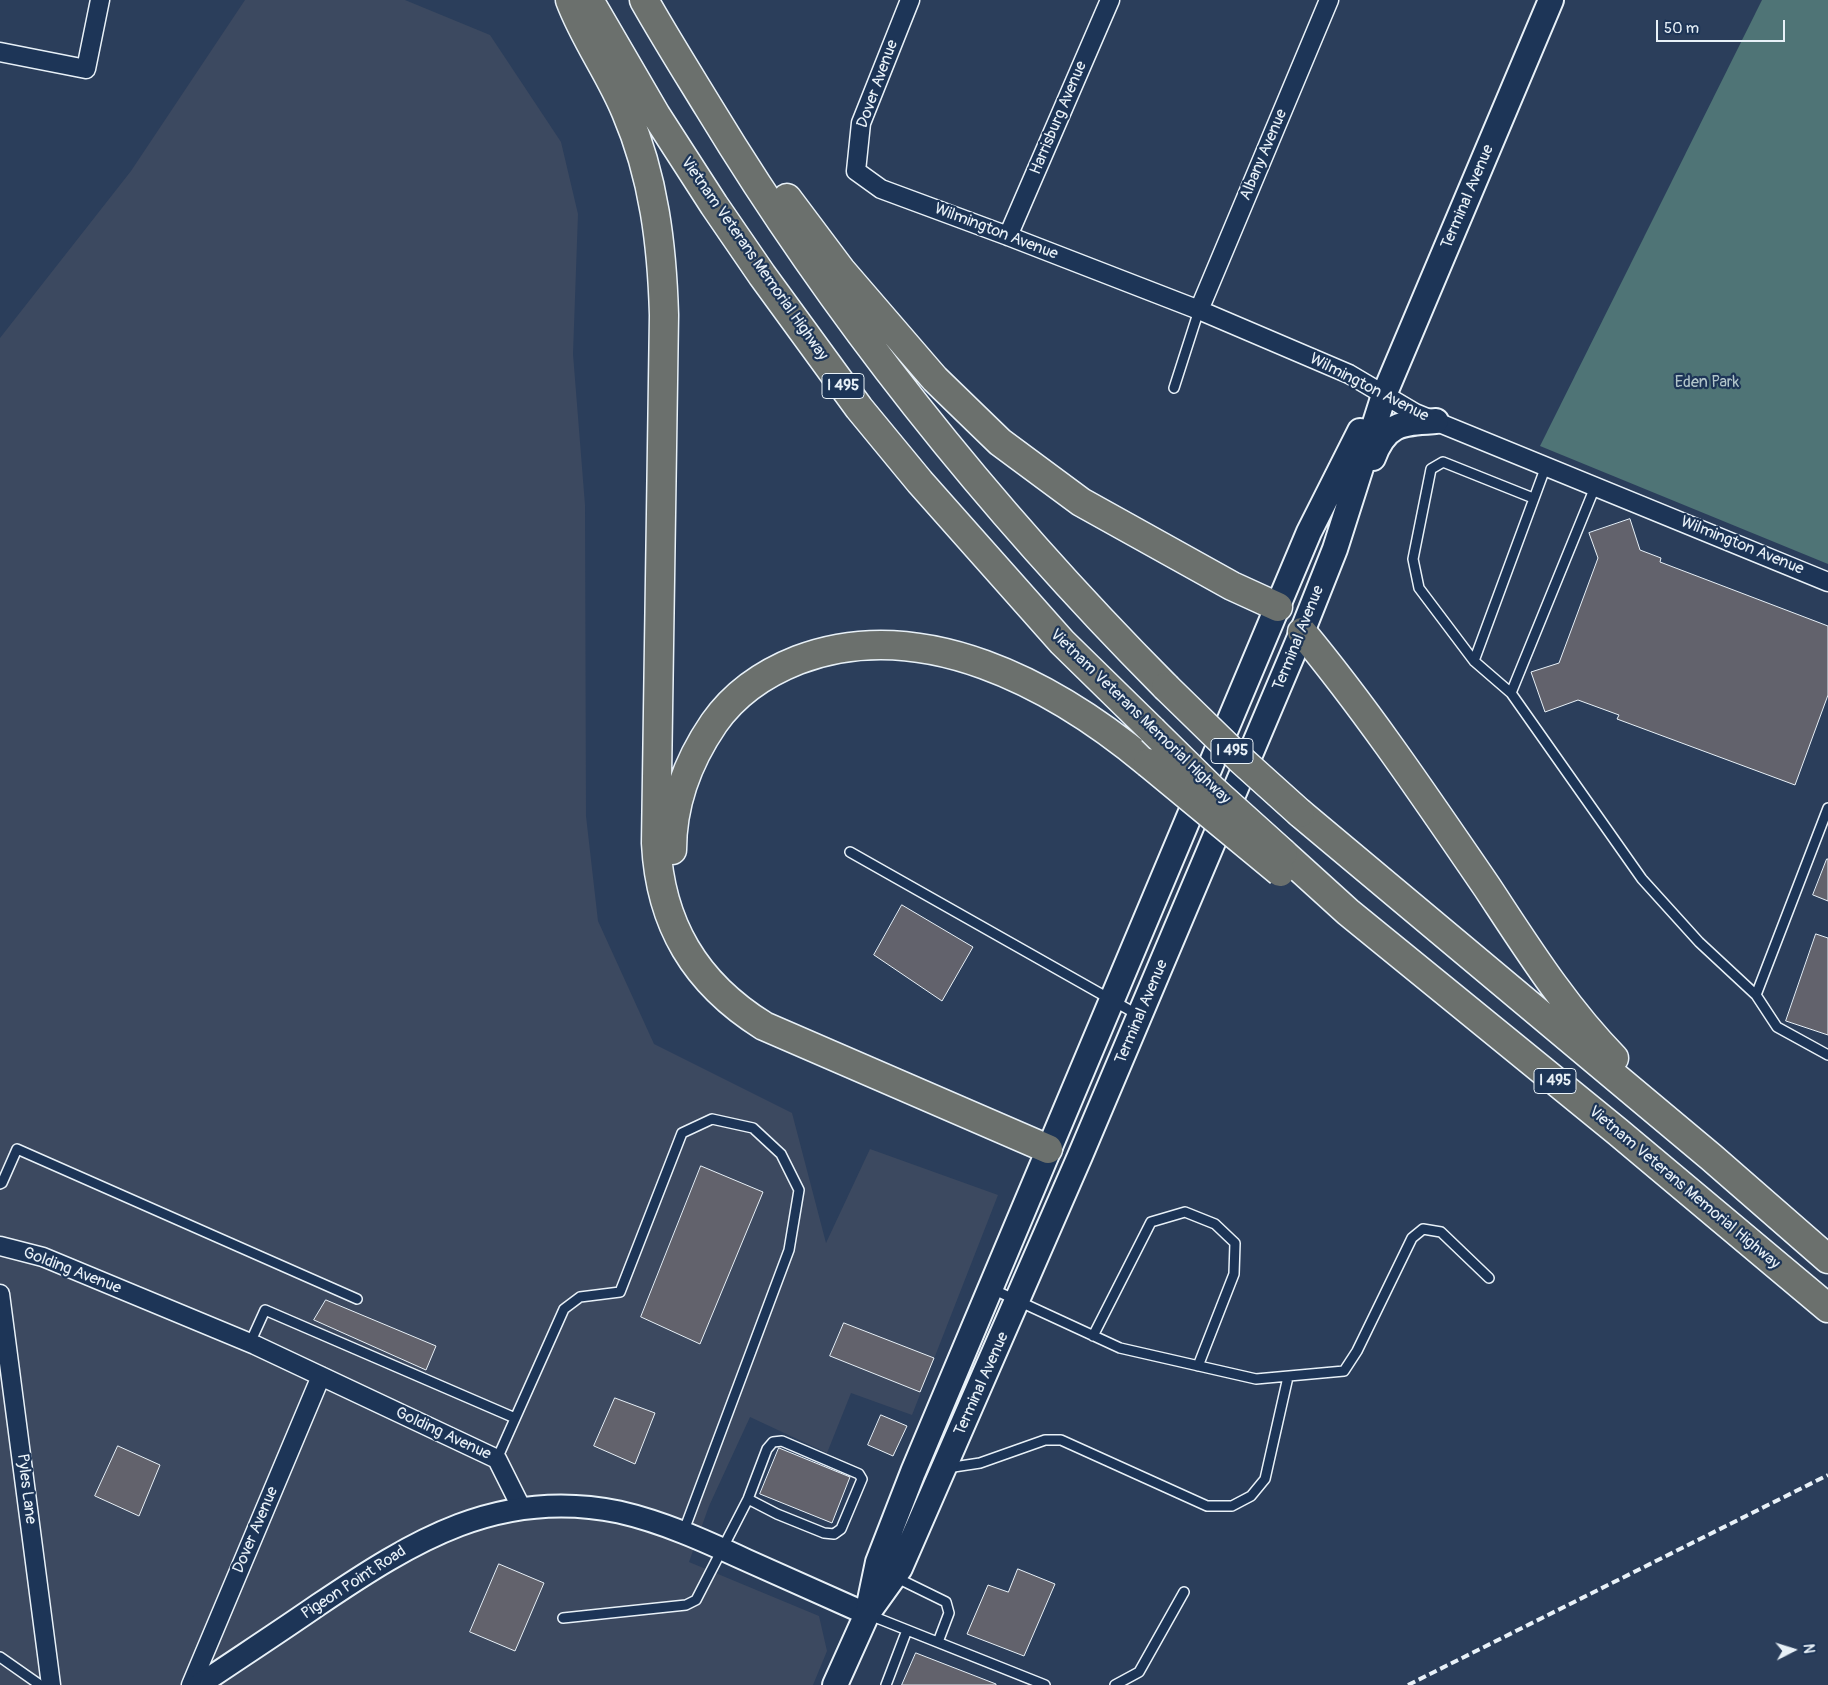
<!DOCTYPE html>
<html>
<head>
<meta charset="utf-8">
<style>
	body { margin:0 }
	#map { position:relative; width:1828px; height:1685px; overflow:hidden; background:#2b3e5b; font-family:Pangolin,sans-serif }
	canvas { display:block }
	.north { position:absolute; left:1768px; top:1625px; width:50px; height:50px; -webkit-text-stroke:4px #1d3557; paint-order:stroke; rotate:85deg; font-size:14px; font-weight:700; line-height:20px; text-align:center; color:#e8f1f8 }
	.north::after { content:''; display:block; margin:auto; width:18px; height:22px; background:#e8f1f8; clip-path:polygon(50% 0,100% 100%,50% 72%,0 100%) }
	.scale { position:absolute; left:1656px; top:20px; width:129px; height:22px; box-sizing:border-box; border:2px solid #e8f1f8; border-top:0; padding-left:6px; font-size:15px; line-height:18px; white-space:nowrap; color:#e8f1f8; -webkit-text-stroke:4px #1d3557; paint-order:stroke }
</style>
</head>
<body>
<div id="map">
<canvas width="1828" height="1685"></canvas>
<div class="north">N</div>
<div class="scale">50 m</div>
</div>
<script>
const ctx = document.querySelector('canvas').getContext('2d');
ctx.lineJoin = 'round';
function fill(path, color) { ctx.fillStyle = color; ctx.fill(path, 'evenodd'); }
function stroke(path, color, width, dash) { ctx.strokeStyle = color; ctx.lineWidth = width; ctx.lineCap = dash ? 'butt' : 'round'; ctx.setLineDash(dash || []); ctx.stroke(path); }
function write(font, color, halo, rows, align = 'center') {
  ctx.font = font + ' Pangolin,sans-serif'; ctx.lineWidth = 4.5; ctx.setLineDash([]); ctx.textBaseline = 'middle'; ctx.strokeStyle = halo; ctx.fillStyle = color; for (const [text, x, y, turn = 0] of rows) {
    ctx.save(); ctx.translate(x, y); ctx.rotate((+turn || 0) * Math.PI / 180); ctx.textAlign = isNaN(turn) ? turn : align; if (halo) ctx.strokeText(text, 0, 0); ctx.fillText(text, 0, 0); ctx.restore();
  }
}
fill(new Path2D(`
	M245 0H405L490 35 561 142 578 214 573 354 585 505 586 816 598 921 654 1044 792 1113 826 1243 870 1149 998 1195 912 1415 851 1393 827 1453 750 1417 709 1506 689 1562 819 1616 827 1651 813 1685H0V338L131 171Z`), '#3c4960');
fill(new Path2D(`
	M1762 0H1828V564L1540 446Z`), '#4f7476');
const building = new Path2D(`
	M1630 519 1640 550 1661 558 1660 562 1828 626V695L1795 785 1617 719 1619 715 1578 700 1545 712 1531 672 1559 663 1598 558 1589 533Z
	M1827 859H1828V901L1813 895Z
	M902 905 973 947 942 1001 874 955Z
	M1816 934 1828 938V1035L1786 1021Z
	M701 1166 763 1192 700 1344 641 1317Z
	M326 1300 436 1346 426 1370 314 1320Z
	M844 1323 934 1358 920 1392 830 1356Z
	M615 1398 655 1413 635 1464 594 1446Z
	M881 1415 907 1426 893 1456 868 1445Z
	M118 1446 160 1465 139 1516 95 1496Z
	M779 1448 850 1477 832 1523 760 1494Z
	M499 1564 544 1583 515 1651 470 1632Z
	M1018 1569 1055 1584 1024 1656 967 1634 988 1585 1008 1592Z
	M916 1653 996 1684V1685H902Z`);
fill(building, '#62626c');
stroke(building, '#e8f1f8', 1);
const service = new Path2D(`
	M1174 388 1199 310
	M1595 487 1511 693 1642 879 1699 942 1756 995 1828 808
	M1474 661 1546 466
	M1511 693 1474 661 1419 588 1413 559 1431 469 1443 462 1533 498
	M850 852 1140 1016
	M1756 995 1777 1027 1828 1055
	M0 1184 2 1183 17 1149 357 1299
	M990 1288 1120 1348 1256 1379 1344 1371 1357 1351 1412 1238 1423 1229 1441 1232 1489 1278
	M1093 1336 1151 1222 1185 1212 1215 1224 1235 1243 1234 1274 1198 1366
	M250 1343 265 1310 515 1418
	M497 1459 564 1309 580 1297 620 1292 682 1133 712 1119 753 1128 781 1154 799 1190 789 1250 683 1533
	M947 1468 980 1463 1045 1440H1061L1207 1506H1232L1251 1496 1265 1479 1288 1377
	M895 1577 946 1602 949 1613 938 1642
	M867 1614 1045 1685
	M563 1618 686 1605 696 1600 748 1499 767 1449 773 1442 782 1441 859 1474 862 1479 841 1529 834 1534 824 1533 777 1514 748 1499
	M0 1657 40 1685
	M886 1685 907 1630
	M1115 1685 1139 1672 1184 1592`);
const minor = new Path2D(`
	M910 0 861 123 856 171 881 189 1008 236 1199 310 1349 374 1415 413 1828 582
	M0 52 86 69 100 0
	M1008 236 1110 0
	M1199 310 1329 0
	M0 1246 43 1257 255 1345 497 1459 522 1509
	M0 1294 51 1685
	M191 1685 321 1376`);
const tertiary = new Path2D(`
	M199 1685C239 1658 279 1632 318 1605 413 1541 499 1487 619 1512 663 1522 705 1541 746 1560 787 1578 827 1596 867 1614`);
const secondary = new Path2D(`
	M1373 458C1386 423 1402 423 1436 421
	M869 1605 878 1562 913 1472 1309 532 1360 431
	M835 1685 867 1614 900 1568 1080 1156 1302 632 1335 549 1384 395 1551 0`);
const motorway = new Path2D(`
	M570 0C585 40 610 73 626 112 654 177 662 246 664 315L656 843C660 924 695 983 764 1026L1048 1149
	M589 0 656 115 714 205 762 275 859 408 920 482 1062 642 1152 730
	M644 0C665 37 687 72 709 108 837 319 992 512 1166 687
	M787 198 841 270 935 379 1000 442 1081 502 1232 586 1278 607
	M1302 632C1369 713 1428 801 1487 887 1526 946 1564 1007 1614 1058
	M1300 813 1711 1157 1828 1259
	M672 850C672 803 688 761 714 723 735 693 765 673 798 660 922 613 1054 685 1148 763
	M1283 853 1348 912 1618 1132 1828 1308`);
stroke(service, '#e8f1f8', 12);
stroke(minor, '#e8f1f8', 21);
stroke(tertiary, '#e8f1f8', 25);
stroke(secondary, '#e8f1f8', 28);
stroke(motorway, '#e8f1f8', 31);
stroke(service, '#1d3557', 9);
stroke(minor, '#1d3557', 18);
stroke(tertiary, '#1d3557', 21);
stroke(secondary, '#1d3557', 24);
stroke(motorway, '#6b706d', 28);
stroke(new Path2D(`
	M1408 1685 1828 1475`), '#e8f1f8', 4, [8, 4]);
const motorwayBridge = new Path2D(`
	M1166 687 1240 759 1300 813
	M1152 730 1213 790 1283 853
	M1148 763 1280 872`);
stroke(motorwayBridge, '#e8f1f8', 31, []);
stroke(motorwayBridge, '#6b706d', 28);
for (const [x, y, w] of [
	[843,386,42],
	[1232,751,42],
	[1555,1081,42]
]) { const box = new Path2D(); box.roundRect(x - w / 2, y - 12.5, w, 25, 4); ctx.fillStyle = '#1d3557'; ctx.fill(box); stroke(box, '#e8f1f8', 1); }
write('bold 15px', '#e8f1f8', null, [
	["I 495",843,386],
	["I 495",1232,751],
	["I 495",1555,1081]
]);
write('16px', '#e8f1f8', '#1d3557', [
	["Dover Avenue",878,84,-70],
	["Harrisburg Avenue",1059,118,-67],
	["Albany Avenue",1264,155,-67],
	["Terminal Avenue",1468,197,-67],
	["Wilmington Avenue",996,232,21],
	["Vietnam Veterans Memorial Highway",754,259,55],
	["Wilmington Avenue",1369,388,27],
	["Wilmington Avenue",1742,546,22],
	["Terminal Avenue",1299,638,-68],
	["Vietnam Veterans Memorial Highway",1140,717,44],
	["Terminal Avenue",1142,1012,-67],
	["Vietnam Veterans Memorial Highway",1684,1188,40],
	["Golding Avenue",72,1271,21],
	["Terminal Avenue",982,1384,-66],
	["Golding Avenue",443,1434,25],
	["Pyles Lane",26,1489,83],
	["Dover Avenue",256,1530,-67],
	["Pigeon Point Road",354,1583,-33]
]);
write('16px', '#b2c5ca', '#1d3557', [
	["Eden Park",1707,383]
]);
</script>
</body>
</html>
